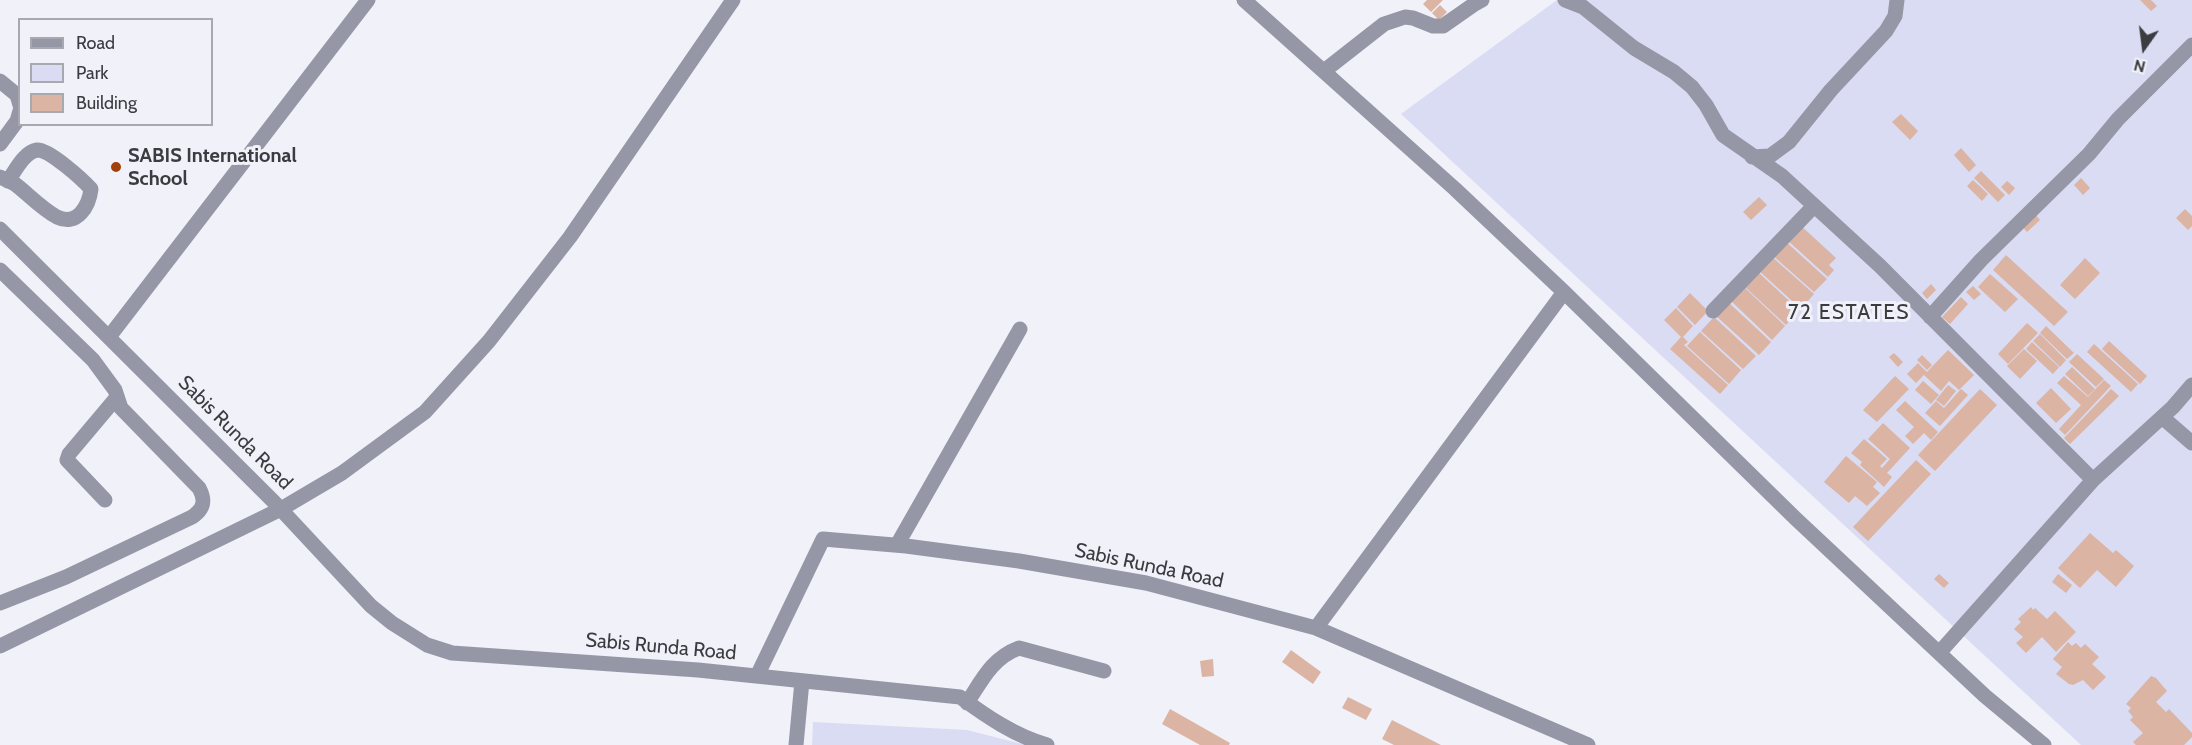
<!DOCTYPE html>
<html>
<head>
<meta charset="utf-8">
<style>
	body { margin:0 }
	#map { position:relative; width:2192px; height:745px; overflow:hidden; background:#f0f1f9; font-family:Cabin,sans-serif }
	canvas { display:block }
	.legend { position:absolute; left:18px; top:18px; width:195px; height:108px; box-sizing:border-box; background:#f0f1f9; border:2px solid #a8a9af; margin:0; padding:8px 10px; list-style:none; font-size:18px; color:#3b3c3f }
	.legend li { display:flex; align-items:center; gap:12px; height:30px }
	.legend b { width:30px; border:2px solid #a8a9af }
	.north { position:absolute; left:2114px; top:18px; width:60px; height:60px; -webkit-text-stroke:4px #f0f1f9; paint-order:stroke; rotate:194deg; font-size:16px; font-weight:700; line-height:24px; text-align:center; color:#3b3c3f }
	.north::after { content:''; display:block; margin:auto; width:21px; height:27px; background:#3b3c3f; clip-path:polygon(50% 0,100% 100%,50% 72%,0 100%) }
</style>
</head>
<body>
<div id="map">
<canvas width="2192" height="745"></canvas>
<ul class="legend">
<li><b style="height:8px;background:#9597a7"></b>Road</li>
<li><b style="height:16px;background:#d9dcf3"></b>Park</li>
<li><b style="height:16px;background:#dbb4a4"></b>Building</li>
</ul>
<div class="north">N</div>
</div>
<script>
const ctx = document.querySelector('canvas').getContext('2d');
ctx.lineJoin = 'round';
function fill(path, color) { ctx.fillStyle = color; ctx.fill(path, 'evenodd'); }
function stroke(path, color, width, dash) { ctx.strokeStyle = color; ctx.lineWidth = width; ctx.lineCap = dash ? 'butt' : 'round'; ctx.setLineDash(dash || []); ctx.stroke(path); }
function write(font, color, halo, rows, align = 'center') {
  ctx.font = font + ' Cabin,sans-serif'; ctx.lineWidth = 6; ctx.setLineDash([]); ctx.textBaseline = 'middle'; ctx.strokeStyle = halo; ctx.fillStyle = color; for (const [text, x, y, turn = 0] of rows) {
    ctx.save(); ctx.translate(x, y); ctx.rotate((+turn || 0) * Math.PI / 180); ctx.textAlign = isNaN(turn) ? turn : align; if (halo) ctx.strokeText(text, 0, 0); ctx.fillText(text, 0, 0); ctx.restore();
  }
}
fill(new Path2D(`
	M1557 0H2192V745H2081L1401 114Z
	M813 722 967 730 1026 745H812Z`), '#d9dcf3');
fill(new Path2D(`
	M1427 0H1443L1431 12 1423 4Z
	M2140 0H2151L2157 6 2151 11Z
	M1440 5 1447 12 1439 20 1432 13Z
	M1901 114 1918 131 1910 140 1892 122Z
	M1961 148 1976 165 1969 172 1954 155Z
	M1981 171 2005 195 1998 202 1974 178Z
	M2081 178 2090 188 2083 195 2074 185Z
	M1973 180 1988 194 1982 201 1967 186Z
	M2007 181 2015 188 2009 195 2001 187Z
	M1759 197 1767 205 1751 220 1743 212Z
	M2185 209 2192 216V226L2188 230 2176 218Z
	M2034 213 2040 220 2027 232 2021 225Z
	M1799 224 1836 258 1829 265 1834 270 1828 277 1786 239Z
	M1784 240 1827 279 1814 292 1771 254Z
	M2006 255 2068 312 2054 326 1993 270Z
	M1771 256 1814 294 1801 309 1758 270Z
	M2085 258 2100 273 2075 299 2060 285Z
	M1757 271 1799 310 1786 325 1744 286Z
	M1990 274 2018 299 2005 312 1978 287Z
	M1931 284 1936 290 1927 299 1922 293Z
	M1743 286 1785 326 1772 340 1730 300Z
	M1973 286 1981 294 1974 300 1966 292Z
	M1690 293 1708 311 1695 325 1677 307Z
	M1961 297 1968 304 1950 324 1942 317Z
	M1728 302 1771 342 1759 355 1715 315Z
	M1676 308 1693 326 1683 337 1688 342 1684 345 1728 385 1720 394 1670 349 1681 337 1664 320Z
	M1714 317 1756 356 1743 369 1701 331Z
	M2027 323 2038 333 2008 364 1998 354Z
	M2046 326 2074 353 2067 359 2040 333Z
	M1700 332 1741 370 1729 384 1687 346Z
	M2040 334 2066 360 2060 367 2033 341Z
	M2109 341 2147 376 2140 384 2102 349Z
	M2032 342 2059 367 2053 374 2026 349Z
	M2094 344 2138 384 2131 392 2087 352Z
	M2024 349 2037 361 2020 379 2007 366Z
	M1948 350 1974 375 1959 390 1949 381 1941 391 1924 375 1916 383 1907 374 1918 363 1927 372Z
	M1894 353 1903 362 1898 367 1889 357Z
	M2077 354 2104 379 2096 387 2069 362Z
	M1922 355 1932 365 1927 370 1917 360Z
	M2072 367 2095 389 2088 396 2065 374Z
	M1895 376 1909 389 1877 422 1863 410Z
	M2064 376 2088 397 2104 380 2111 386 2065 435 2059 429 2081 405 2057 383Z
	M1923 381 1939 395 1931 404 1915 390Z
	M1948 385 1956 391 1944 406 1936 400Z
	M2051 388 2071 409 2056 423 2036 403Z
	M1961 389 1968 395 1940 426 1925 413 1936 401 1944 408Z
	M1980 389 1997 405 1935 471 1918 455Z
	M2111 389 2119 396 2070 444 2064 438Z
	M1905 401 1938 432 1931 440 1924 433 1913 444 1905 436 1914 427 1896 410Z
	M1883 423 1910 448 1887 473 1892 477 1884 487 1860 465 1862 462 1851 453 1864 439 1887 459 1880 466 1882 468 1890 459 1868 439Z
	M1846 456 1877 482 1873 487 1880 493 1867 506 1855 496 1849 503 1824 482Z
	M1916 460 1931 474 1868 541 1853 527Z
	M2090 533 2113 553 2116 550 2134 566 2116 587 2097 570 2080 588 2058 568Z
	M1939 574 1949 583 1944 588 1934 579Z
	M2058 574 2072 585 2066 593 2052 582Z
	M2031 607 2033 610 2035 608 2047 619 2055 611 2076 632 2056 652 2042 637 2026 653 2016 643 2023 637 2014 629 2021 622 2018 619Z
	M2068 642 2072 646 2076 643 2081 648 2085 644 2099 657 2092 664 2106 677 2093 690 2083 680 2073 685 2069 684 2056 674 2062 667 2053 659Z
	M1291 650 1321 672 1313 684 1282 662Z
	M1213 659 1214 676 1202 677 1200 661Z
	M2151 676 2156 678 2167 691 2156 702 2166 712 2169 709 2192 733V737L2184 745H2136L2133 742 2143 733 2130 720 2133 717 2128 711 2131 708 2126 704Z
	M1348 697 1372 709 1366 720 1342 708Z
	M1170 709 1230 743 1229 745H1200L1162 724Z
	M1392 720 1441 745H1394L1382 739Z`), '#dbb4a4');
stroke(new Path2D(`
	M1244 0 1455 189 1564 292 1795 518 1985 696 2044 745
	M1565 0 1583 7 1634 48 1674 72 1692 87 1706 105 1723 135 1782 176 1880 266 2093 480
	M1324 71 1384 24 1405 17 1413 18 1433 26H1443L1473 5 1482 0
	M0 81 17 95 20 105
	M0 144 17 121 20 111
	M1752 157 1770 156 1789 142 1831 90 1886 31 1895 16 1897 0
	M0 177 15 184C28 194 42 209 57 217 77 227 89 206 91 189 83 180 49 149 37 150 24 152 15 171 8 181
	M0 229 274 502 371 606 392 623 427 645 452 653 698 670 960 697C986 716 1015 736 1047 745
	M0 270 93 360 115 390 121 408 199 488C206 501 204 509 192 517L66 577 0 603
	M1713 311 1813 207
	M1930 317 1981 260 2089 154 2118 119 2192 45
	M109 337 368 0
	M2162 417 2192 443
	M105 500 67 460 69 454 117 397
	M897 545 1020 329
	M1316 628 1564 292
	M0 646 281 509 342 473 425 412 489 341 570 237 733 0
	M1940 652 2093 480 2173 407 2192 385
	M757 676 823 539 906 546 1019 561 1146 583 1316 628 1588 745
	M967 703C982 680 992 658 1019 648L1104 671
	M796 745 802 681`), '#9597a7', 15);
for (const [x, y, r, color] of [
	[116,167,6,"#a33f0b"]
]) { const dot = new Path2D(); dot.arc(x, y, r, 0, 2 * Math.PI); ctx.fillStyle = color; ctx.fill(dot); stroke(dot, '#f0f1f9', 2); }
write('bold 20px', '#3b3c3f', '#f0f1f9', [
	["SABIS International",128,156],
	["School",128,179]
], 'left');
write('20px', '#3b3c3f', '#f0f1f9', [
	["Sabis Runda Road",235,433,45],
	["Sabis Runda Road",1149,566,12],
	["Sabis Runda Road",661,647,5]
]);
ctx.letterSpacing = '1.5px';
write('21px', '#3b3c3f', '#f0f1f9', [
	["72 ESTATES",1849,313]
]);
ctx.letterSpacing = '0px';
</script>
</body>
</html>
